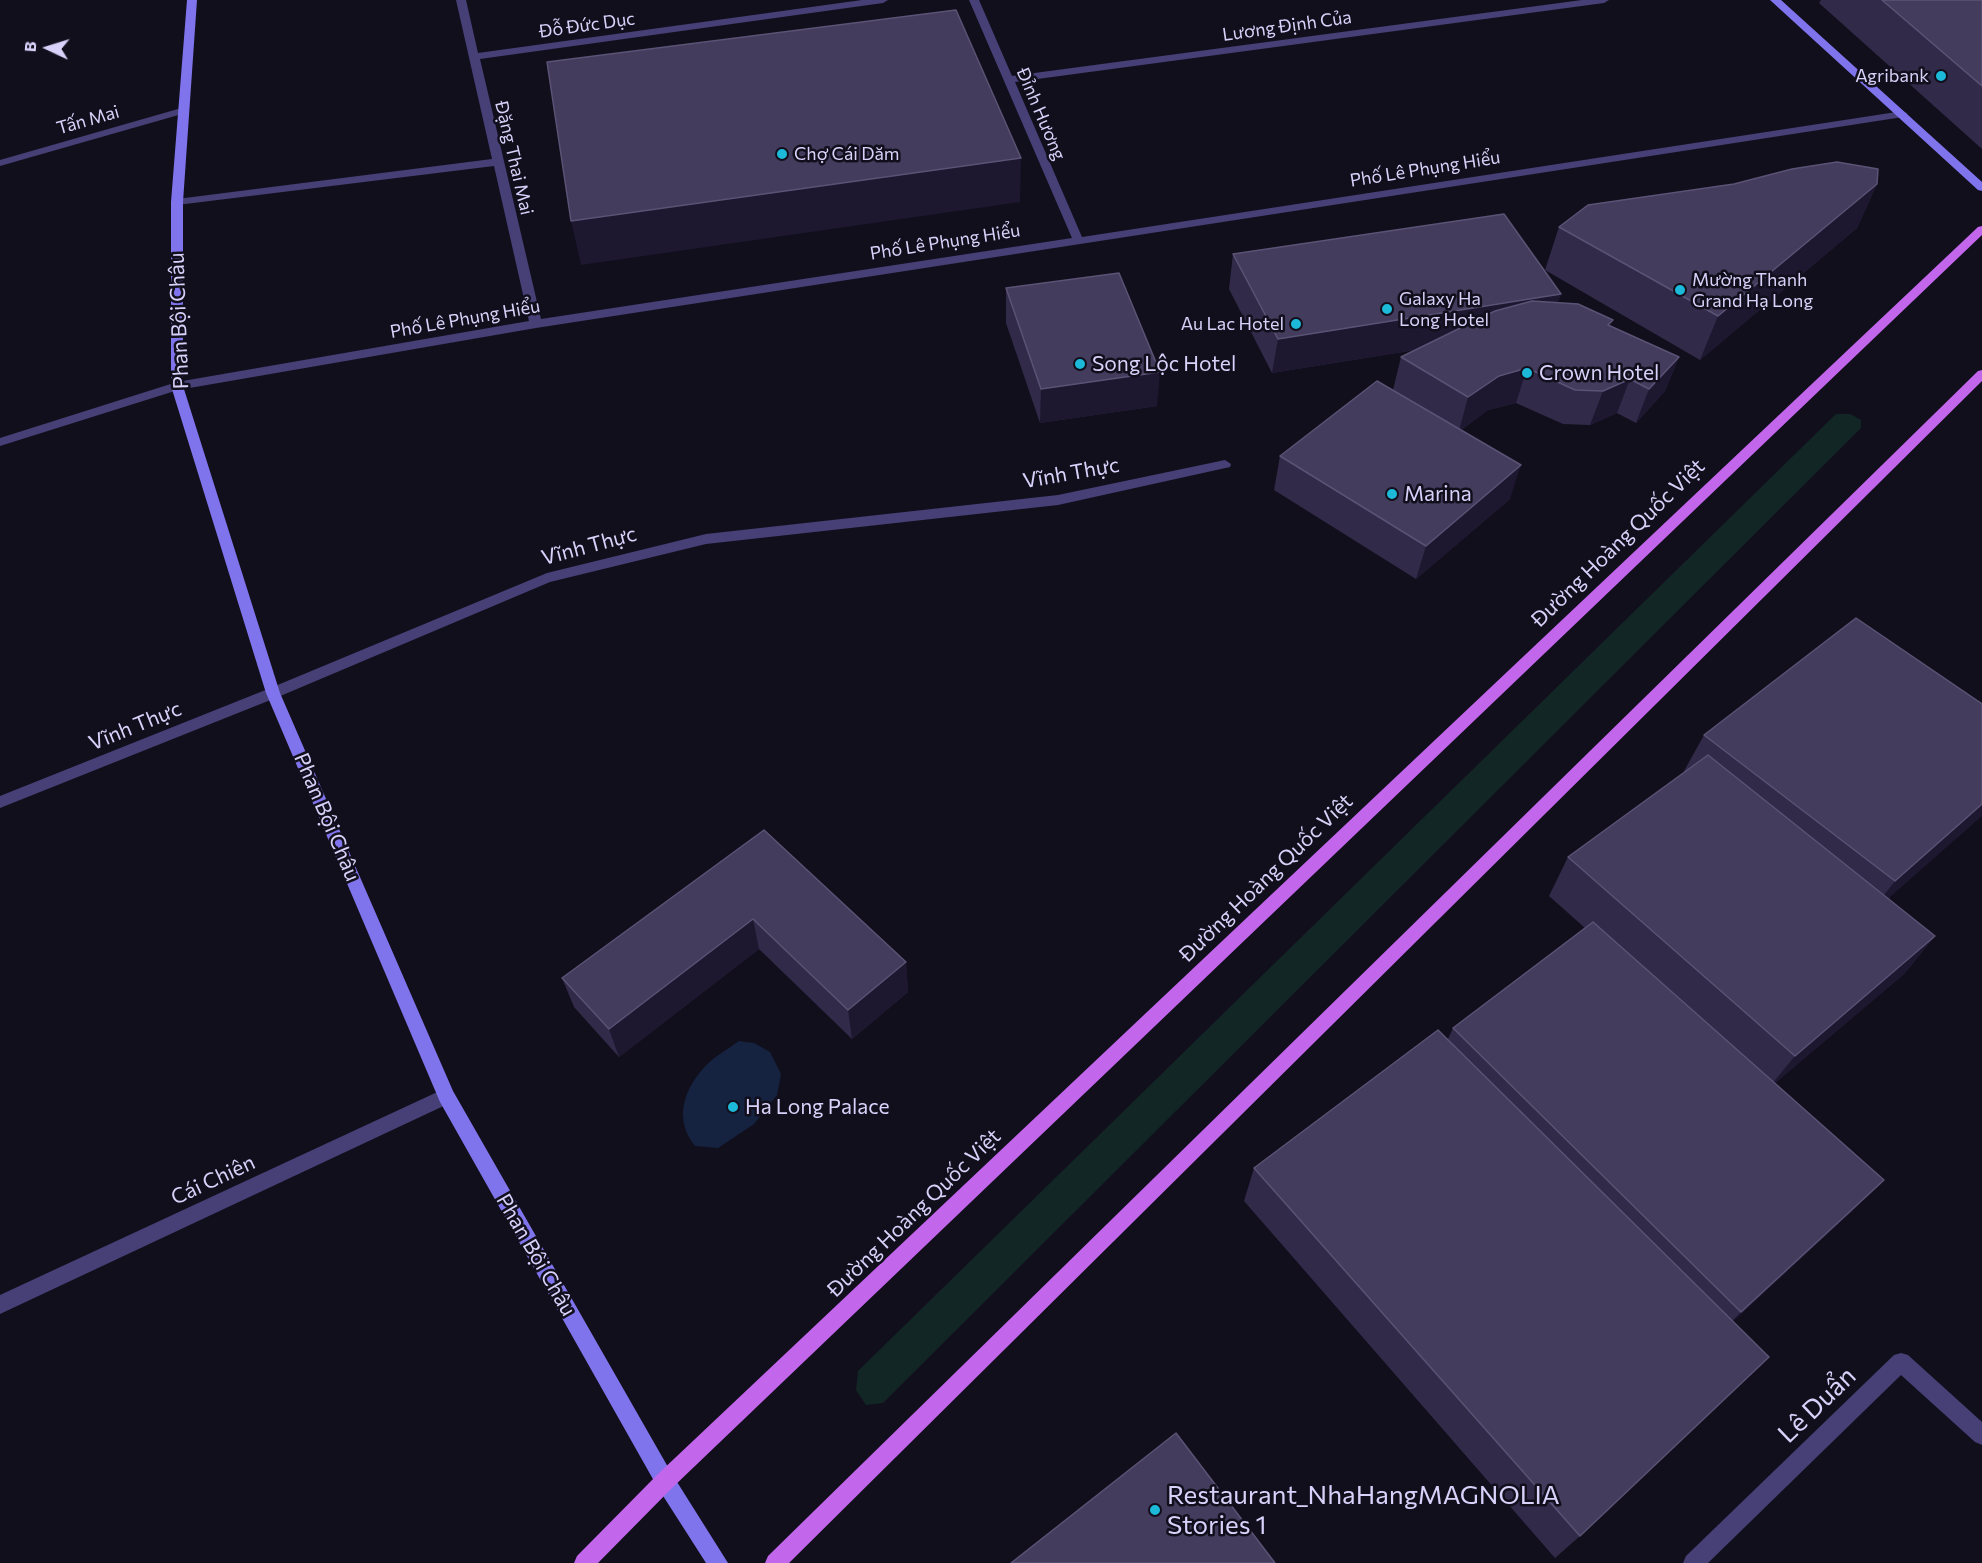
<!DOCTYPE html>
<html>
<head>
<meta charset="utf-8">
<style>
	body { margin:0 }
	#map { position:relative; width:1982px; height:1563px; overflow:hidden; background:#120f1d; font-family:Commissioner,sans-serif }
	canvas { display:block }
	.north { position:absolute; left:18px; top:18px; width:60px; height:60px; -webkit-text-stroke:4px #120f1d; paint-order:stroke; rotate:274deg; font-size:16px; font-weight:700; line-height:24px; text-align:center; color:#d8d1f9 }
	.north::after { content:''; display:block; margin:auto; width:21px; height:27px; background:#d8d1f9; clip-path:polygon(50% 0,100% 100%,50% 72%,0 100%) }
</style>
</head>
<body>
<div id="map">
<canvas width="1982" height="1563"></canvas>
<div class="north">B</div>
</div>
<script>
const ctx = document.querySelector('canvas').getContext('2d');
ctx.lineJoin = 'round';
function fill(path, color) { ctx.fillStyle = color; ctx.fill(path, 'evenodd'); }
function stroke(path, color, width, dash) { ctx.strokeStyle = color; ctx.lineWidth = width; ctx.lineCap = dash ? 'butt' : 'round'; ctx.setLineDash(dash || []); ctx.stroke(path); }
function write(font, color, halo, rows, align = 'center') {
  ctx.font = font + ' Commissioner,sans-serif'; ctx.lineWidth = 5; ctx.setLineDash([]); ctx.textBaseline = 'middle'; ctx.strokeStyle = halo; ctx.fillStyle = color; for (const [text, x, y, turn = 0] of rows) {
    ctx.save(); ctx.translate(x, y); ctx.rotate((+turn || 0) * Math.PI / 180); ctx.textAlign = isNaN(turn) ? turn : align; if (halo) ctx.strokeText(text, 0, 0); ctx.fillText(text, 0, 0); ctx.restore();
  }
}
fill(new Path2D(`
	M1836 414H1850L1861 420V428L883 1403 866 1405 856 1390 858 1371Z`), '#132626');
fill(new Path2D(`
	M739 1041 754 1043 770 1052 781 1074 777 1095 754 1124 718 1148 695 1146C675 1121 682 1093 702 1070 711 1058 727 1050 739 1041Z`), '#152341');
fill(new Path2D(`
	M456 0H466L478 53 862 0H888L883 3 480 59 541 319 1072 238 969 0H979L1012 76 1582 0H1609L1604 3 1015 82 1082 237 1903 111 1908 114 1903 117 536 328 178 390 0 446V438L177 382 529 321 494 166 177 205 171 202 177 199 492 159Z
	M185 107 189 108V112L0 166V160Z
	M1225 460 1231 464 1230 467 1058 505 706 544 550 582 278 697 0 808V796L268 689 547 573 706 534 1058 495Z
	M446 1088 452 1090 455 1096 452 1102 0 1314V1295Z
	M1901 1353 1908 1355 1982 1422V1445L1975 1442 1901 1375 1708 1563H1683L1686 1556 1894 1355Z`), '#464076');
fill(new Path2D(`
	M187 0H197L183 202V386L280 693 453 1091 672 1474 728 1563H706L658 1488 440 1102 266 693 171 386V202Z
	M1770 0H1781L1982 182V191L1978 190Z`), '#8074ec');
fill(new Path2D(`
	M1982 226V235L672 1488 598 1563H574L577 1556 658 1474 1978 227Z
	M1982 370V381L789 1563H765L768 1556 1978 371Z`), '#c266eb');
fill(new Path2D(`
	M1821 0H1982V149L1819 3Z
	M1877 184 1857 228 1700 360 1545 270 1559 227Z
	M1233 254 1558 303 1679 357 1665 391 1636 423 1617 413 1590 425 1563 424 1516 403 1488 410 1461 430 1510 499 1416 579 1274 490 1280 456 1393 390 1401 357 1415 350 1272 373 1229 289Z
	M1006 288 1157 406 1040 423 1006 323Z
	M1982 704 1889 899 1935 936 1904 974 1775 1083 1884 1180 1851 1212 1733 1321 1580 1536 1555 1558 1244 1201 1254 1168 1448 1039 1453 1028 1585 928 1549 896 1568 857 1683 773 1704 735Z
	M764 830 906 962 908 992 852 1039 759 949 619 1057 574 1007 562 978Z`), '#322a49');
fill(new Path2D(`
	M1021 158 1020 202 581 265 571 221Z
	M1877 184 1857 228 1700 360 1718 316Z
	M1561 294 1550 328 1272 373 1278 339Z
	M1679 357 1665 391 1636 423 1649 389Z
	M1527 368 1516 403 1488 410 1459 431 1468 397 1499 376Z
	M1160 372 1157 406 1040 423 1041 389Z
	M1630 379 1617 413 1590 425 1603 391Z
	M1521 465 1510 499 1416 579 1426 546Z
	M1982 804V816L1865 919 1895 881Z
	M753 919 759 949 619 1057 609 1029Z
	M1935 936 1904 974 1766 1091 1795 1056Z
	M906 962 908 992 852 1039 848 1010Z
	M1884 1180 1851 1212 1712 1341 1741 1312Z`), '#1d1730');
const building = new Path2D(`
	M1882 0H1982V86Z
	M956 10 1021 158 571 221 547 62Z
	M1837 162 1878 169 1877 184 1718 316 1559 227 1588 205 1734 184 1792 169Z
	M1504 214 1561 294 1278 339 1233 254Z
	M1119 273 1160 372 1041 389 1006 288Z
	M1532 301 1578 304 1613 320 1608 325 1679 357 1649 389 1630 379 1603 391 1575 390 1527 368 1499 376 1468 397 1401 357 1495 311Z
	M1377 381 1521 465 1426 546 1280 456Z
	M1856 618 1982 704V804L1895 881 1704 735Z
	M1708 755 1935 936 1795 1056 1568 857Z
	M764 830 906 962 848 1010 753 919 609 1029 562 978Z
	M1593 922 1884 1180 1741 1312 1453 1028Z
	M1438 1030 1769 1357 1580 1536 1254 1168Z
	M1176 1433 1275 1563H1011Z`);
fill(building, '#433c5c');
stroke(building, '#5b5375', 1.5);
for (const [x, y, r, color] of [
	[1941,76,6,"#1db9d9"],
	[782,154,6,"#1db9d9"],
	[1680,290,6,"#1db9d9"],
	[1387,309,6,"#1db9d9"],
	[1296,324,6,"#1db9d9"],
	[1080,364,6,"#1db9d9"],
	[1527,373,6,"#1db9d9"],
	[1392,494,6,"#1db9d9"],
	[733,1107,6,"#1db9d9"],
	[1155,1510,6,"#1db9d9"]
]) { const dot = new Path2D(); dot.arc(x, y, r, 0, 2 * Math.PI); ctx.fillStyle = color; ctx.fill(dot); stroke(dot, '#120f1d', 2); }
write('18px', '#d8d1f9', '#120f1d', [
	["Đỗ Đức Dục",587,25,-8],
	["Lương Định Của",1287,26,-8],
	["Đỉnh Hương",1041,114,67],
	["Tấn Mai",88,120,-16],
	["Đặng Thai Mai",514,158,77],
	["Phố Lê Phụng Hiểu",1425,169,-9],
	["Phố Lê Phụng Hiểu",945,242,-9],
	["Phố Lê Phụng Hiểu",465,319,-10]
]);
write('18px', '#d8d1f9', '#120f1d', [
	["Agribank",1929,76,"right"],
	["Chợ Cái Dăm",794,154],
	["Mường Thanh",1692,280],
	["Grand Hạ Long",1692,301],
	["Galaxy Ha",1399,299],
	["Long Hotel",1399,320],
	["Au Lac Hotel",1284,324,"right"]
], 'left');
write('21px', '#d8d1f9', '#120f1d', [
	["Phan Bội Châu",179,321,-92],
	["Vĩnh Thực",1071,473,-10],
	["Đường Hoàng Quốc Việt",1618,543,-44],
	["Vĩnh Thực",589,546,-15],
	["Vĩnh Thực",135,726,-22],
	["Phan Bội Châu",327,817,67],
	["Đường Hoàng Quốc Việt",1266,878,-44],
	["Cái Chiên",213,1180,-25],
	["Đường Hoàng Quốc Việt",914,1213,-44],
	["Phan Bội Châu",536,1255,60]
]);
write('21px', '#d8d1f9', '#120f1d', [
	["Song Lộc Hotel",1092,364],
	["Crown Hotel",1539,373],
	["Marina",1404,494],
	["Ha Long Palace",745,1107]
], 'left');
write('26px', '#d8d1f9', '#120f1d', [
	["Lê Duẩn",1817,1405,-44]
]);
write('26px', '#d8d1f9', '#120f1d', [
	["Restaurant_NhaHangMAGNOLIA",1167,1495],
	["Stories 1",1167,1525]
], 'left');
</script>
</body>
</html>
